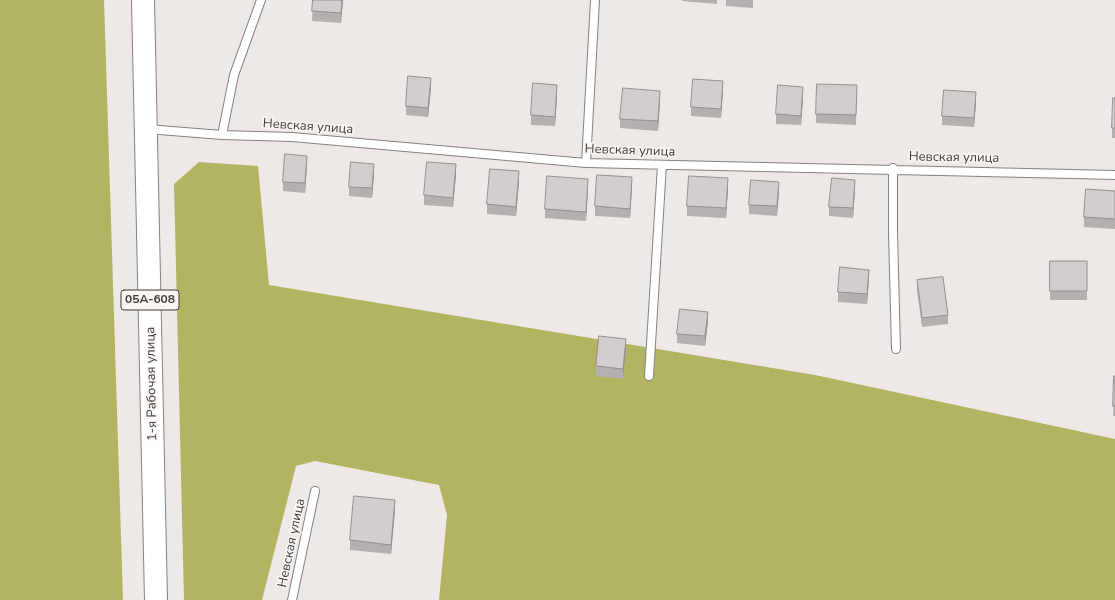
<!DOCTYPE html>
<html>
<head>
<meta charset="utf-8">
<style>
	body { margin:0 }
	canvas { display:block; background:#eee8e6 }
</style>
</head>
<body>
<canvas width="1115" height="600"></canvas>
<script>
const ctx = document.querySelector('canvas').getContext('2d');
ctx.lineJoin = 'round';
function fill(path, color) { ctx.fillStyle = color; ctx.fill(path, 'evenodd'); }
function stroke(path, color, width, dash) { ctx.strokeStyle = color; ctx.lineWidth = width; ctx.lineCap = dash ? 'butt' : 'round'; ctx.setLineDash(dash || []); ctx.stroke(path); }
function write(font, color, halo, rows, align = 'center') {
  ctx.font = font + ' "Nunito Sans",sans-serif'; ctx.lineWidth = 3.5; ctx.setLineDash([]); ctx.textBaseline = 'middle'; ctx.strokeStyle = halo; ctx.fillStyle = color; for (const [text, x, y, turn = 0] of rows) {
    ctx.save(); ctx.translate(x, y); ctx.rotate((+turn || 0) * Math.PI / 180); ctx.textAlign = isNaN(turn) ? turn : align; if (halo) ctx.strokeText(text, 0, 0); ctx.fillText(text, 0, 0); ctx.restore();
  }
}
fill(new Path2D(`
	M0 0H104L123 600H0Z
	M199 162 258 166 269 285 815 375 1115 439V600H439L447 515 439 485 315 461 296 466 262 600H184L174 184Z`), '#b1b562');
const lane = new Path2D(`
	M147 129 222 135 292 137 586 163 1115 175
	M222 135 234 75 261 0
	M586 163 595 0
	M893 168V233L896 349
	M649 376 662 165
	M292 600 315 491`);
const primary = new Path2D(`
	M143 0 156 600`);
stroke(lane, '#86817f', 10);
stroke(primary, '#86817f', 24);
stroke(lane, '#fff', 8);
stroke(primary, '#fff', 22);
fill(new Path2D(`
	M313 0H343L341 23 312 21Z
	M682 0H717V4L682 1Z
	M726 0H753V8L726 6Z
	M857 85 856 125 816 123V114Z
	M431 88 428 117 406 115V106Z
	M723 90 721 118 691 116V107Z
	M557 95 555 126 531 125V115Z
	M803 97 801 125 776 124V114Z
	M1115 98V138H1112V128Z
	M660 101 658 131 620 128V119Z
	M976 102 974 127 942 125V116Z
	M307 165 305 193 283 191V182Z
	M374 174 372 198 349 196V187Z
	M456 174 453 207 424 205V195Z
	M519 181 516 216 487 214V204Z
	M632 187 630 218 595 216V206Z
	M588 188 586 221 545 218V209Z
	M728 188 726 218 687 216V206Z
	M855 189 853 218 829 216V207Z
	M779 191 777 216 749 214V205Z
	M1115 191V229L1084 227V217Z
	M1050 261H1087V300H1050Z
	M869 279 867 304 838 302V292Z
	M917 280 948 315V324L922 327 917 290Z
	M708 321 705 346 677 343V334Z
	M626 348 623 379 596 376V366Z
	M1115 376V416H1113Z
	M395 510 391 554 350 550V540Z`), '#b5b0b0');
fill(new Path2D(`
	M342 0H343L341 23V13Z
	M431 78V88L428 117V108Z
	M723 81V90L721 118V109Z
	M557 85V95L555 126V117Z
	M803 87V97L801 125V116Z
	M660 91V101L658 131V121Z
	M976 92V102L974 127V118Z
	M307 156V165L305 193V183Z
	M374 164V174L372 198V188Z
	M456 164V174L453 207V198Z
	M519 171V181L516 216V207Z
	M632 177V187L630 218V209Z
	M728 178V188L726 218V208Z
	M588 179V188L586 221V212Z
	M855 180V189L853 218V208Z
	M779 182V191L777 216V206Z
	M869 270V279L867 304V294Z
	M708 312V321L705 346V336Z
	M626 339V348L623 379V369Z
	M395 500V510L391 554V545Z`), '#949090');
const building = new Path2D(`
	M313 0H342L341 13 312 11Z
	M408 76 431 78 428 108 406 106Z
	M693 79 723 81 721 109 691 107Z
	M533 83 557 85 555 117 531 115Z
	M817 84 857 85 856 115 816 114Z
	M778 85 803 87 801 116 776 114Z
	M623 88 660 91 658 121 620 119Z
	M944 90 976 92 974 118 942 116Z
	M1113 98H1115V128H1112Z
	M285 154 307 156 305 183 283 182Z
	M351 162 374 164 372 188 349 187Z
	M427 162 456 164 453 198 424 195Z
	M490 169 519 171 516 207 487 204Z
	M597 175 632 177 630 209 595 206Z
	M547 176 588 179 586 212 545 209Z
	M689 176 728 178 726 208 687 206Z
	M832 178 855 180 853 208 829 207Z
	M751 180 779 182 777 206 749 205Z
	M1086 189 1115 191V219L1084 217Z
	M1050 261H1087V291H1050Z
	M840 267 869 270 867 294 838 292Z
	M943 277 948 315 922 318 917 280Z
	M680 309 708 312 705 336 677 334Z
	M599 336 626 339 623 369 596 366Z
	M1114 376H1115V406H1113Z
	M354 496 395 500 391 545 350 540Z`);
fill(building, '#d3cdcd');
stroke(building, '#949090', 1);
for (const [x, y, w] of [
	[150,300,58]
]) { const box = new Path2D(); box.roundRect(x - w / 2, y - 10, w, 20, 3); ctx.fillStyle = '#fbf6f3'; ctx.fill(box); stroke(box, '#3e3c3b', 1); }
write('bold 12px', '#3e3c3b', null, [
	["05А-608",150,300]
]);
write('13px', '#3e3c3b', '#fbf6f3', [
	["Невская улица",308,127,4],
	["Невская улица",630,151,2],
	["Невская улица",954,158,1],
	["1-я Рабочая улица",152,384,-91],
	["Невская улица",292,543,-78]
]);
</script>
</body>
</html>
